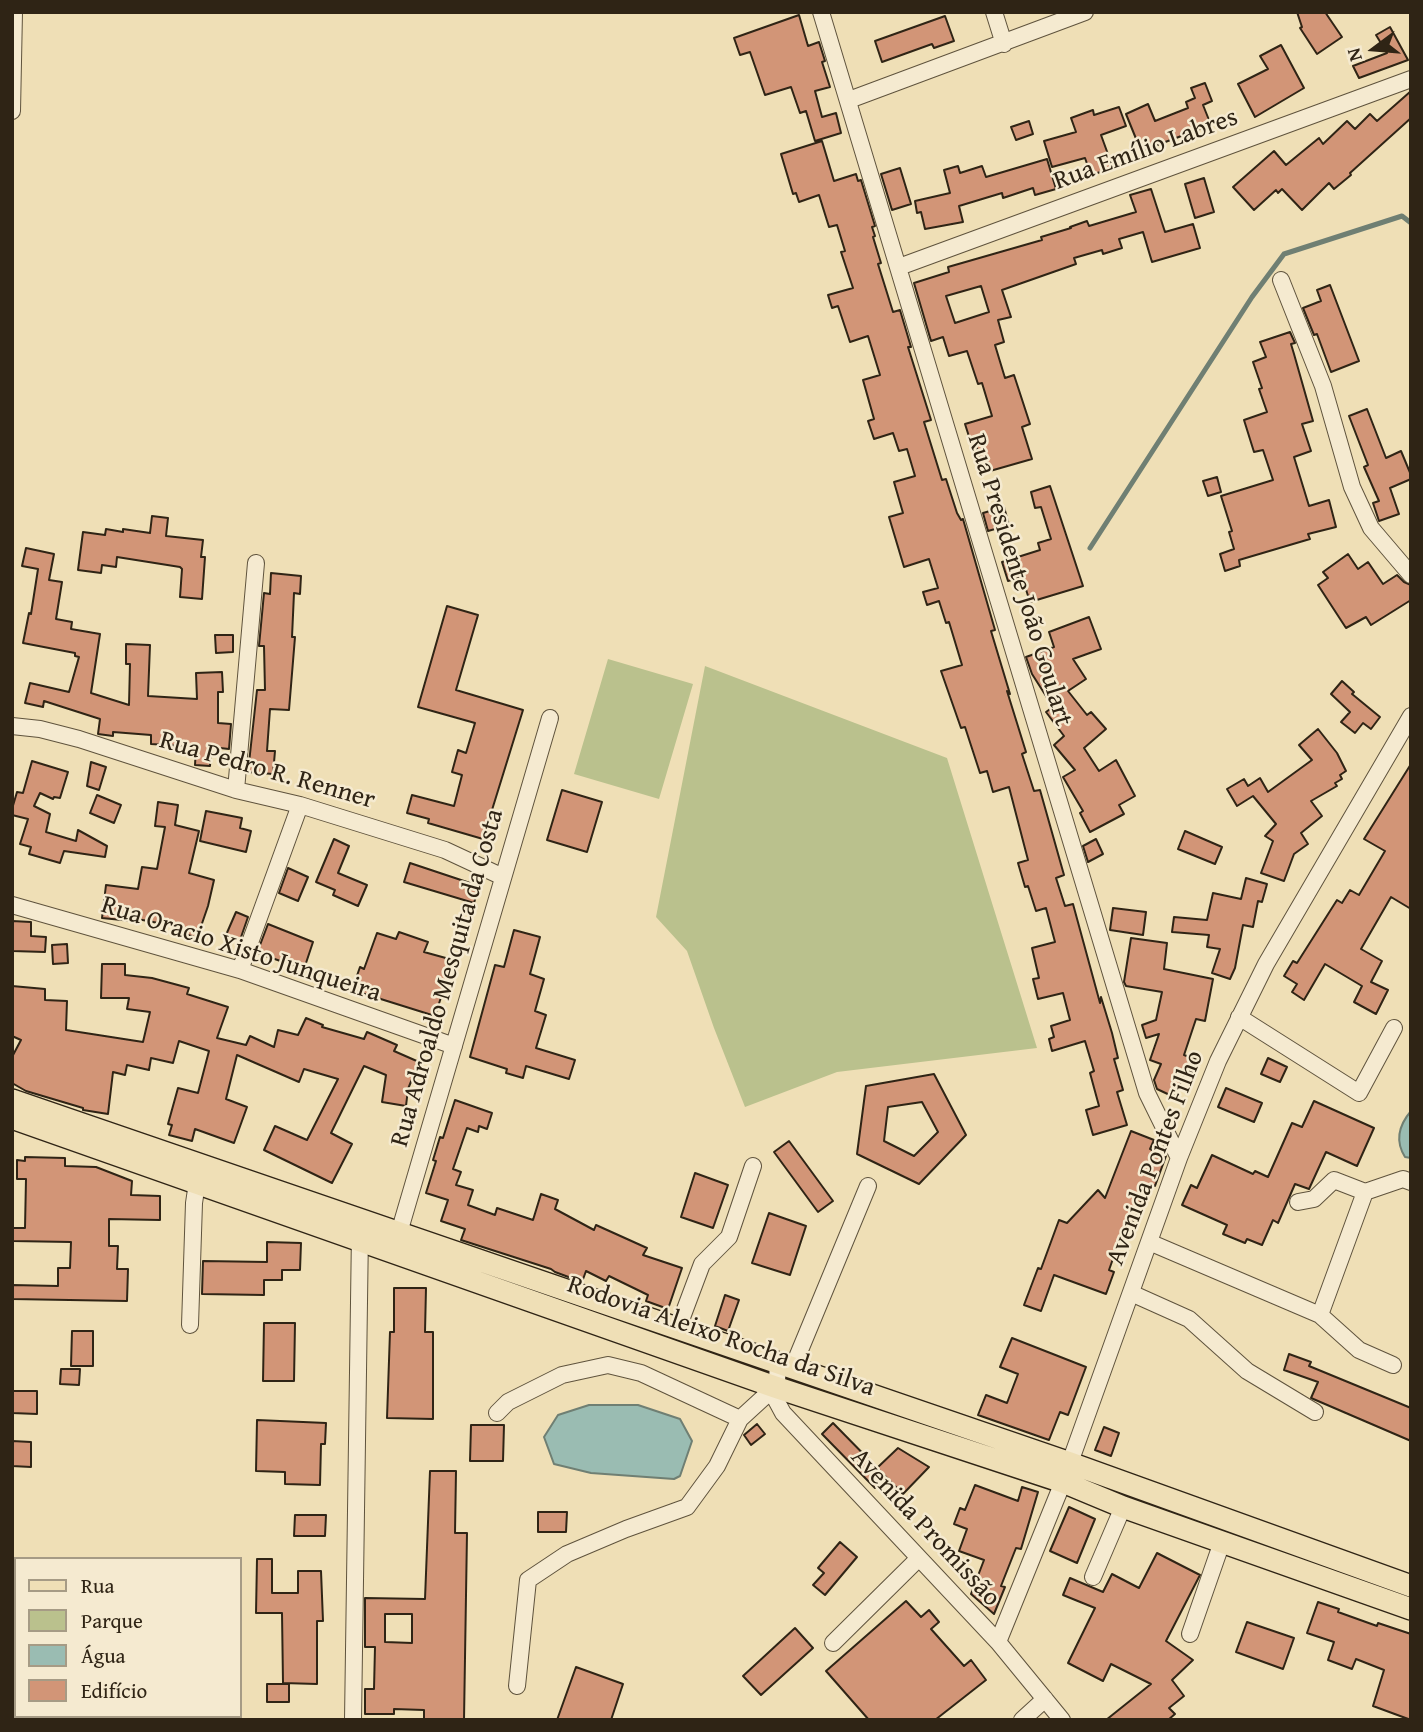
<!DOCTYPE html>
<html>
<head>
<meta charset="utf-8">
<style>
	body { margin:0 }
	#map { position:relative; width:1423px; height:1732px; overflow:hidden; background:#efdfb6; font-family:"Gentium Book Plus",serif }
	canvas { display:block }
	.frame { position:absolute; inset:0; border:14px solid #2f2415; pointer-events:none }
	.legend { position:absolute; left:14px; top:1557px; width:228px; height:161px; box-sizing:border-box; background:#f5ead0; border:2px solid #a69b85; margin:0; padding:9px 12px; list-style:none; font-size:21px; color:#2f2415 }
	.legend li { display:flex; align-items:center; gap:14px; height:35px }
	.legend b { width:35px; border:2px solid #a69b85 }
	.north { position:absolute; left:1339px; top:14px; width:70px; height:70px; -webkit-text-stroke:5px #f5ead0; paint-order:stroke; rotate:254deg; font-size:19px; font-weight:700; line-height:28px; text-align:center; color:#2f2415 }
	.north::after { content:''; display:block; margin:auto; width:24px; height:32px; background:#2f2415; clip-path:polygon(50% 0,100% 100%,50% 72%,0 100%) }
</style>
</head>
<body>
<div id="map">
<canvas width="1423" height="1732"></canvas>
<div class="frame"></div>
<ul class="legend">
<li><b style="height:9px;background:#efdfb6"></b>Rua</li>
<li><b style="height:19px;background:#bac18d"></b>Parque</li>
<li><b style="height:19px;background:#9abcb2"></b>Água</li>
<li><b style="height:19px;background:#d29577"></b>Edifício</li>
</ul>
<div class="north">N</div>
</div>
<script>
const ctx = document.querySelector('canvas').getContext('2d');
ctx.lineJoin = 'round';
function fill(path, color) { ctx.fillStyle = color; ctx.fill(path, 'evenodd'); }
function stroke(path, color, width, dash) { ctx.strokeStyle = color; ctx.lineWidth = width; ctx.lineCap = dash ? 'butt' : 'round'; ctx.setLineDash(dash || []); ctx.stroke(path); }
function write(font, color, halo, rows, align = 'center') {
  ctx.font = font + ' "Gentium Book Plus",serif'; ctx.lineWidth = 5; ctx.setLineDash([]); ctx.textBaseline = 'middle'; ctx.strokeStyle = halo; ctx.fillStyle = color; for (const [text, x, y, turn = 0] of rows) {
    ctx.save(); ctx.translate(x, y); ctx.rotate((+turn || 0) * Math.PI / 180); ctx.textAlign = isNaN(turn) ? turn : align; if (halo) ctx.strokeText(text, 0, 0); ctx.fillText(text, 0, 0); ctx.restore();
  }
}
fill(new Path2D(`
	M608 659 693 684 659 799 574 774Z
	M705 666 947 758 1037 1048 837 1072 745 1107 714 1028 687 951 656 917Z`), '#bac18d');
const water = new Path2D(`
	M1411 1111V1158L1405 1157C1395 1141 1399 1125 1411 1111Z
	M589 1405H638L680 1419 692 1441 680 1476 674 1479 591 1473 554 1464 544 1437 558 1415Z`);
fill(water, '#9abcb2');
stroke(water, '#6f7f73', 2);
stroke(new Path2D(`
	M1090 548 1252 297 1284 254 1402 216 1411 223`), '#6f7f73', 5);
const building = new Path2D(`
	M1297 12H1325L1342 37 1317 54 1300 28 1302 27Z
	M799 15 808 46 819 42 825 61 822 62 830 87 815 91 822 117 836 113 841 133 815 141 806 111 800 113 791 87 765 95 750 52 740 55 734 38Z
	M945 16 954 41 934 48 932 44 882 62 875 41Z
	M1390 27 1408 60 1359 78 1353 66 1387 53 1376 35Z
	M1281 45 1304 88 1255 117 1238 84 1268 69 1260 56Z
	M1205 83 1212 101 1203 105 1211 125 1141 151 1126 114 1148 104 1155 121 1188 108 1186 102 1195 98 1191 88Z
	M1411 91V118L1350 173 1351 175 1334 189 1329 183 1302 210 1282 189 1278 193 1276 190 1254 210 1233 187 1274 151 1286 165 1319 138 1323 144 1347 121 1355 129 1370 114 1377 121Z
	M1119 107 1126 126 1101 135 1113 168 1091 175 1085 158 1052 167 1044 141 1076 132 1071 118 1093 110 1094 115Z
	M1029 121 1033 134 1016 140 1011 127Z
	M822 141 834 181 856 174 858 181 861 180 875 226 872 227 875 236 873 237 881 263 878 264 893 312 900 310 911 347H908L931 420 924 422 942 480 946 479 957 513 961 520 963 519 995 630 991 631 1010 694 1007 691 1026 752 1022 754 1034 791 1040 790 1064 875 1056 878 1065 906 1073 904 1100 1003 1101 997 1112 1033 1118 1058 1114 1059 1123 1090 1117 1092 1127 1125 1093 1135 1086 1110 1099 1106 1090 1073 1094 1071 1085 1041 1052 1051 1049 1039 1054 1037 1051 1026 1070 1020 1063 993 1038 999 1033 979 1039 978 1032 948 1055 942 1046 908 1036 911 1028 886 1025 887 1018 863 1028 860 1009 787 993 792 987 771 980 773 965 727 961 728 941 671 962 665 949 622 946 623 939 601 927 605 923 592 938 588 929 559 904 567 889 517 903 513 894 482 915 476 907 449 899 451 893 433 874 439 868 421 874 419 863 380 880 375 868 336 850 342 838 306 832 308 828 295 853 288 841 252 845 251 837 225 829 227 819 195 799 202 796 193 793 194 781 154Z
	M1047 159 1056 189 1035 195 1033 188 1003 198 1002 193 959 206 963 222 925 229 921 212 917 213 915 201 950 193 944 170 958 166 960 173 982 166 986 177Z
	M900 168 911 204 892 210 881 174Z
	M1204 178 1214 212 1195 218 1185 184Z
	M1151 189 1165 232 1193 224 1200 248 1152 262 1143 232 1119 239 1122 248 1103 254 1102 250 1074 258 1076 264 1002 290 1011 317 998 320 1004 342 995 345 1005 378 1014 375 1030 424 1022 427 1032 459 990 471 987 462 982 464 977 448 973 449 965 424 992 416 982 383 978 384 967 351 949 356 943 337 931 341 914 283 949 272 948 267 1042 240 1041 237 1071 228 1070 227 1087 221 1089 226 1136 212 1130 195ZM981 286 989 312 955 323 946 296Z
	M1330 285 1359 361 1331 372 1317 334 1314 335 1303 308 1321 301 1317 290Z
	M1290 332 1295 343 1291 344 1294 354 1313 421 1302 424 1311 451 1294 457 1309 506 1329 500 1336 527 1308 534 1310 539 1239 560 1240 566 1225 571 1220 554 1234 549 1229 532 1232 531 1221 496 1273 480 1263 450 1254 452 1244 420 1267 412 1259 389 1262 388 1253 362 1266 357 1260 342Z
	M1367 409 1386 458 1401 451 1411 475V479L1390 488 1399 514 1379 521 1373 503 1379 501 1364 467 1368 465 1349 416Z
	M1217 477 1221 492 1208 496 1203 481Z
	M1050 486 1083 586 1030 602 1022 577 1008 581 1002 562 1040 550 1038 543 1051 539 1041 507 1035 508 1031 492Z
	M1004 507 1009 525 988 531 983 513Z
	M152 516 168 518 166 536 203 540 201 557H205L202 599 180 597 182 569 180 567 117 557 116 567 102 565 101 573 78 570 83 532 105 535 106 529 123 532V529L150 533Z
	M26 548 54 554 49 580 62 582 56 619 72 622 71 629 100 634 91 693 129 705 130 664H126V644L150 645 148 696 197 699 196 673 222 672 223 692H218V723L231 724 229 749 211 747 210 766 195 765 196 747 151 744V735L113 732V736L98 734 100 719 44 701 43 707 25 703 30 683 69 692 79 657 75 656V653L23 643 29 613 31 614 38 569 22 566Z
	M1348 554 1358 569 1368 562 1383 584 1397 575 1404 582 1411 585V600L1371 625 1366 617 1346 628 1318 585 1328 578 1323 572Z
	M271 573 301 576 300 594 294 593 292 637H295L289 710 270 709 267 751H275L273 774 248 772 257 690H265L264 646H259L264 593 270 594Z
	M447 606 478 615 456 690 523 710 483 839 428 823 429 819 407 813 412 795 454 806 462 775 452 772 458 750 466 753 475 723 418 707Z
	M1089 617 1101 649 1073 659 1086 679 1068 691 1087 715 1091 712 1106 729 1084 748 1099 771 1116 760 1135 796 1119 805 1124 814 1090 832 1080 813 1083 811 1063 777 1075 770 1054 745 1064 736 1046 712 1053 707 1032 674 1026 657 1054 647 1049 632Z
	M215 635H233V652L216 653Z
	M1342 681 1354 692 1352 694 1380 717 1371 729 1363 723 1355 733 1341 722 1350 712 1331 694Z
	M1318 729 1337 753 1346 771 1340 775 1342 779 1335 783 1337 786 1311 801 1322 816 1301 833 1308 844 1294 854 1284 881 1261 873 1273 841 1265 836 1276 824 1253 796 1237 806 1227 789 1244 779 1248 786 1260 778 1268 792 1312 760 1299 745Z
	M32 761 68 772 60 798 54 797 53 799 40 793 34 806 50 814 46 832 76 841 78 830 107 846 105 857 64 851 60 863 29 854 31 847 20 844 28 819 12 815V809L17 792 23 793Z
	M91 762 106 767 99 790 87 786Z
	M1411 764V909L1391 897 1361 949 1382 961 1371 982 1388 990 1376 1014 1354 1002 1362 986 1325 964 1304 1000 1292 992 1297 984 1284 976 1293 961 1297 963 1337 900 1342 903 1350 890 1359 895 1385 851 1364 839Z
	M562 790 602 802 587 852 547 840Z
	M97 795 121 805 114 823 90 813Z
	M158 802 178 805 175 825 199 831 189 873 214 880 208 906 197 938 173 930 174 926 132 918V921L102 918 106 885 138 889 142 867 157 869 165 827 155 826Z
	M206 811 242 818 240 828 251 831 246 852 200 841Z
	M1185 831 1222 847 1215 864 1178 849Z
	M334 839 349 846 338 873 367 885 358 906 333 895 335 890 316 882Z
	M1096 839 1103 854 1088 862 1083 846Z
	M410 863 479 886 474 903 404 882Z
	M288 868 308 877 298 901 279 893Z
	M1246 878 1267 884 1262 902 1258 901 1253 927 1243 925 1235 968 1230 979 1212 973 1220 949 1207 947 1209 935 1172 932 1174 917 1207 920 1213 893 1241 899Z
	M1113 908 1146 912 1143 935 1110 930Z
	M236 912 248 917 240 940 226 935Z
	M12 921 31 922V936L46 937 45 952 12 951Z
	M268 924 313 942 304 969 257 953Z
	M514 930 540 937 530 974 544 979 535 1011 546 1015 536 1048 575 1060 569 1079 526 1066 523 1078 506 1073 507 1069 470 1057 495 965 504 967Z
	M399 932 428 942 424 952 453 960 435 1016 352 990 360 967 364 969 377 933 396 939Z
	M1131 938 1167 943 1164 969 1213 979 1205 1021 1196 1019 1184 1055 1200 1061 1195 1073 1186 1070 1174 1097 1157 1089 1154 1080 1161 1064 1150 1060 1159 1034 1146 1038 1142 1025 1156 1020 1162 992 1126 986 1124 982Z
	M67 944 68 963 53 964 52 945Z
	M102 964H125V975L152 978 189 988 187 994 228 1007 217 1038 246 1045 250 1036 274 1047 278 1030 298 1035 306 1018 323 1025 322 1027 364 1039 367 1032 397 1045 394 1051 419 1062 408 1089 406 1106 382 1102 386 1075 364 1066 331 1133 352 1144 332 1183 264 1150 275 1126 307 1140 338 1079 304 1069 299 1082 237 1055 226 1099 247 1107 234 1143 195 1129 192 1141 169 1135 172 1125 168 1124 178 1088 198 1093 209 1051 179 1041 173 1063 151 1058 149 1070 127 1065 125 1075 113 1072 108 1114 83 1110V1108L26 1091 12 1083V1057L21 1040 12 1036V986L45 989V1000L67 1001 66 1030 143 1042 150 1012 127 1009 129 998H101Z
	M1268 1058 1287 1067 1280 1082 1261 1074Z
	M934 1074 966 1135 919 1184 857 1154 866 1086ZM922 1102 938 1132 914 1156 884 1141 888 1107Z
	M1226 1088 1262 1103 1254 1122 1218 1107Z
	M455 1100 492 1113 487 1129 479 1126 478 1132 467 1128 453 1169 461 1172 456 1185 473 1190 468 1205 495 1215 497 1208 533 1220 541 1194 558 1200 555 1209 594 1230 596 1225 647 1248 643 1255 682 1268 668 1309 646 1301 648 1295 609 1276 606 1281 586 1271 582 1282 555 1272 551 1269 461 1240 465 1229 441 1221 448 1200 426 1193 436 1161 433 1160 440 1137 443 1138Z
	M1314 1101 1374 1128 1357 1166 1326 1152 1309 1189 1295 1184 1278 1223 1273 1220 1262 1245 1247 1239 1245 1243 1223 1234 1227 1225 1182 1205 1191 1185 1197 1188 1212 1155 1253 1174 1255 1171 1268 1177 1292 1123 1302 1127Z
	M1131 1131 1154 1140 1150 1149 1166 1156 1155 1186 1147 1184 1125 1243 1120 1239 1109 1270 1114 1272 1106 1294 1054 1275 1041 1311 1024 1305 1038 1268 1041 1269 1059 1220 1067 1223 1098 1190 1105 1198Z
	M789 1141 833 1201 818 1212 774 1152Z
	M25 1157 65 1158V1166L96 1167 132 1181 131 1195 160 1196V1220L109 1219V1246H118L117 1269H128L127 1301 12 1299V1285L58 1286V1268H70L71 1242 12 1241V1228H25L26 1179H17V1160L25 1161Z
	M695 1173 728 1185 713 1228 681 1217Z
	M769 1213 806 1226 790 1275 752 1263Z
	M267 1242 301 1243 300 1270H282V1280H264V1295L202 1294 203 1261 267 1262Z
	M394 1288H426L425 1332H433V1419L387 1418 390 1332H394Z
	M725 1295 739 1300 728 1331 715 1326Z
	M264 1323H295L294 1381H263Z
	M72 1331H93V1366H71Z
	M1012 1338 1086 1367 1068 1415 1060 1412 1049 1440 978 1415 986 1395 1007 1403 1018 1374 1000 1367Z
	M1289 1354 1311 1362 1309 1366 1411 1408V1441L1311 1398 1318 1382 1284 1370Z
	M61 1369H80L79 1385 60 1384Z
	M12 1391H37V1414L12 1413Z
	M257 1420 326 1423 325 1444H321L320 1485 285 1484V1472L256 1471Z
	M833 1423 886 1477 875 1488 822 1434Z
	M757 1424 765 1434 751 1445 744 1435Z
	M471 1425H504L503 1461H470Z
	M1104 1427 1119 1433 1111 1456 1095 1450Z
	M12 1441 31 1442V1467L12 1466Z
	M898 1448 929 1467 903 1494 877 1468Z
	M430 1471H456L455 1533H467L464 1720H424V1710L394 1709V1714H365V1689H374L375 1647H365V1598L425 1599ZM385 1614H412V1643L385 1642Z
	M975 1485 1018 1501 1022 1487 1038 1492 1021 1549 1016 1548 1001 1586 1005 1587 994 1614 971 1594 984 1560 959 1551 967 1529 954 1524 960 1508 965 1510Z
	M1069 1507 1095 1519 1077 1563 1050 1551Z
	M538 1512H567L566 1532H538Z
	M295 1515H326L325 1536H294Z
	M840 1542 857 1557 825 1595 813 1585 824 1573 818 1568Z
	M1157 1553 1200 1575 1166 1641 1193 1660 1172 1680 1184 1696 1169 1708 1175 1714 1168 1720H1106L1151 1684 1111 1664 1103 1681 1068 1663 1095 1608 1063 1595 1070 1578 1103 1592 1112 1574 1139 1588Z
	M257 1559H272V1593H298V1571H321L323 1621H317V1684L283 1683 282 1613H256Z
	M906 1601 921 1617 929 1610 939 1622 931 1629 964 1666 971 1660 986 1680 935 1720H869L826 1671Z
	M1318 1602 1339 1609 1338 1612 1377 1626 1378 1623 1411 1634V1720L1373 1706 1384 1670 1356 1659 1352 1669 1328 1660 1334 1642 1307 1633Z
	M1247 1622 1294 1638 1283 1669 1236 1652Z
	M795 1628 813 1648 761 1695 743 1676Z
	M576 1667 623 1684 611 1720H557Z
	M267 1684H289V1702H267Z`);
fill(building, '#d29577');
stroke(building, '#2f2415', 2);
const minor = new Path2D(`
	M821 12 1147 1093 1179 1158
	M994 12 1004 44
	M849 100 1085 12
	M12 111 14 12
	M899 267 1411 79
	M1281 280 1323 386 1352 487 1371 528 1411 575
	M12 726 40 729 79 739 236 790 300 805 445 850 503 877
	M236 790 256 563
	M12 905 240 970 454 1046
	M240 970 300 805
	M1239 1017 1359 1093 1394 1028
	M1365 1192 1403 1179 1411 1182
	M1298 1202 1314 1199 1334 1180 1365 1192 1320 1315
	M1149 1242 1320 1315 1359 1350 1393 1365
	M396 1243 550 718
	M1131 1293 1189 1319 1247 1371 1315 1412
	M190 1325 194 1203 197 1183
	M678 1328 702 1264 729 1237 753 1166
	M778 1362 776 1400 783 1413 998 1642 1062 1720
	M793 1367 868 1186
	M497 1413 508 1402 562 1375 608 1365 641 1373 740 1419
	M1093 1577 1123 1507
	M1190 1634 1222 1542
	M998 1642 1063 1482 1179 1158 1218 1061 1266 964 1411 716
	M833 1643 919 1558
	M517 1686 528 1580 567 1554 626 1529 687 1507 717 1466 740 1419 775 1387
	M353 1720 360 1232
	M1022 1720 1045 1699`);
const major = new Path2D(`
	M12 1100 1070 1463 1411 1586
	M12 1118 775 1387 1063 1482 1123 1507 1411 1609`);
stroke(minor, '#5f533d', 18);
stroke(major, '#2f2415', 24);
stroke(minor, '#f5ead0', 16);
stroke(major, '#efdfb6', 21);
write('26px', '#2f2415', '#f5ead0', [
	["Rua Emílio Labres",1146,150,-20],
	["Rua Presidente João Goulart",1019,580,73],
	["Rua Pedro R. Renner",267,771,16],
	["Rua Oracio Xisto Junqueira",241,950,18],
	["Rua Adroaldo Mesquita da Costa",448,978,-74],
	["Avenida Pontes Filho",1156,1158,-69],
	["Rodovia Aleixo Rocha da Silva",721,1337,19],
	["Avenida Promissão",925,1528,47]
]);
</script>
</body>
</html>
